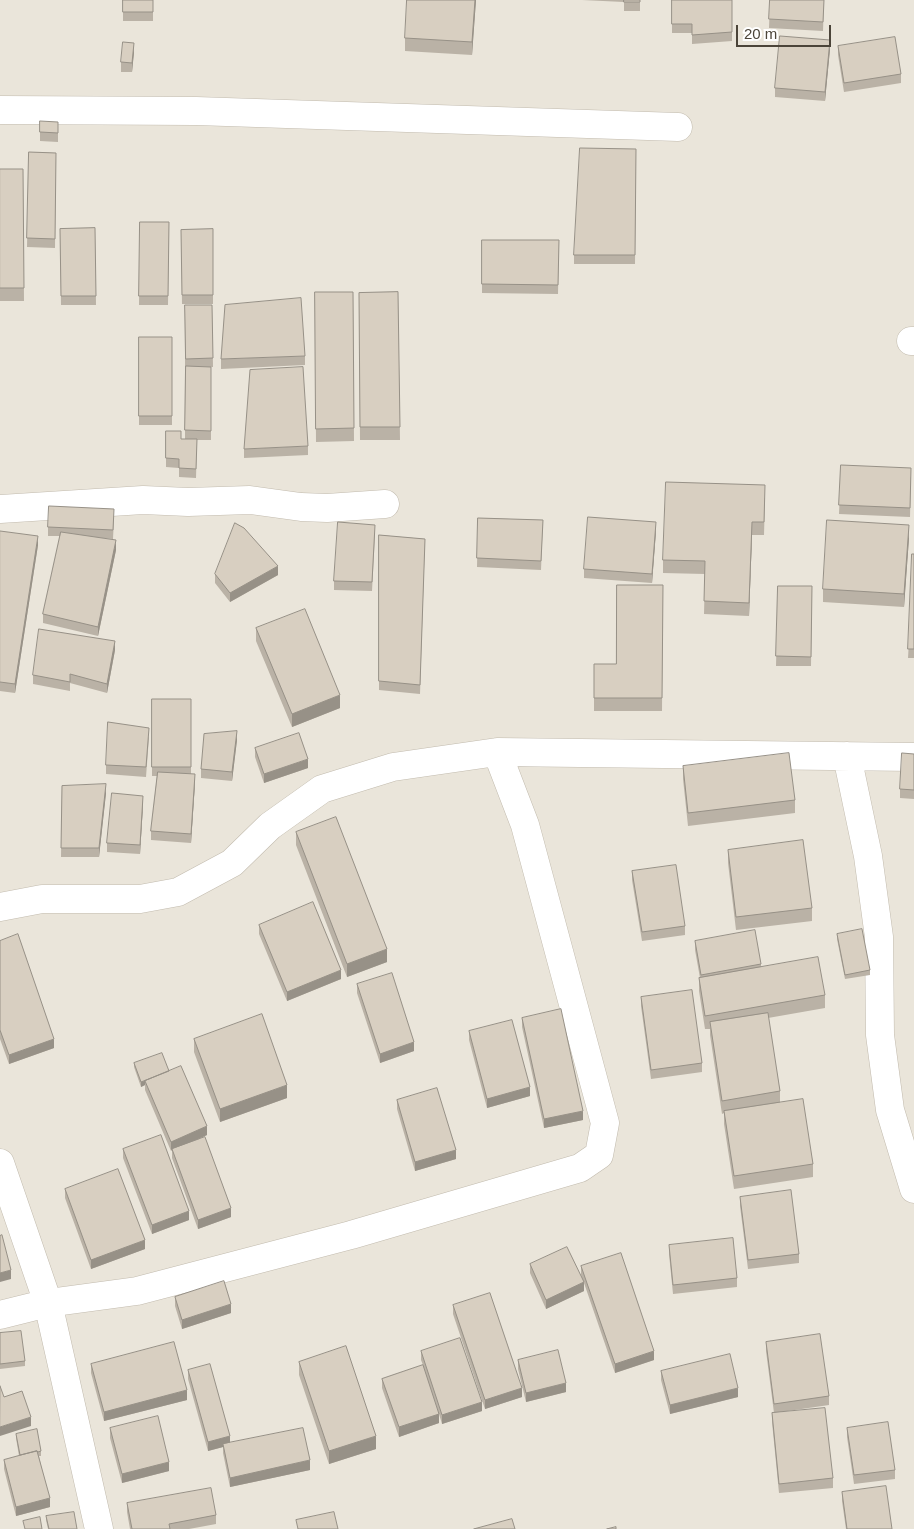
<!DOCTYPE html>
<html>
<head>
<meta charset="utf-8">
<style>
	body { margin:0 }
	#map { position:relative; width:914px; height:1529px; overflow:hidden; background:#f6f3ec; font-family:Helvetica,sans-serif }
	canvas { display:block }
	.scale { position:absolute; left:736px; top:25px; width:95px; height:22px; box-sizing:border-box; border:2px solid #4b4439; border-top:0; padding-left:6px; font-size:15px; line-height:18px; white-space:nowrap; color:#4b4439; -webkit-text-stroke:4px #fff; paint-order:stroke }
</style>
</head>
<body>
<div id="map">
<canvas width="914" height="1529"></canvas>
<div class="scale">20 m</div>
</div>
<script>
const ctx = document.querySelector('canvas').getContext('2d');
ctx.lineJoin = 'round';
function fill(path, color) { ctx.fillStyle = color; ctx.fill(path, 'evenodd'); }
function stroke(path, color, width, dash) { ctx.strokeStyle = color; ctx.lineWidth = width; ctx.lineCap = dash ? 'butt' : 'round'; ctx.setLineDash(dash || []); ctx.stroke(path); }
fill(new Path2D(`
	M0 0H914V1529H0Z`), '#eae5da');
const minor = new Path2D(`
	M0 110 196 111 678 127
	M911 341H914
	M0 509 143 500 188 502 250 500 301 507 327 508 385 504
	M847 756 868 856 879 937 880 1035 890 1110 914 1189
	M0 907 42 899H140L178 892 232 863 270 826 322 789 393 767 497 752 914 757
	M0 1163 48 1303 99 1529
	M0 1315 48 1303 137 1291 351 1235 580 1168 599 1155 605 1123 525 825 497 752`);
stroke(minor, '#c2bbae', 29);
stroke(minor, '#fff', 28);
fill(new Path2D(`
	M123 0H153V21H123Z
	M476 0 472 55 405 51V38Z
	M582 0H640V11H624V2Z
	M672 0H732V41L692 44V33H672Z
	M770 0H824L823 31 769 28Z
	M838 46 901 74V83L844 92 838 55Z
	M830 49 825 101 775 97V88Z
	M134 52 132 72H121V62Z
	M58 122V142L40 141V132Z
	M636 149 635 264H574V255Z
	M29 152 56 153 55 248 27 247Z
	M0 169H23L24 301H0Z
	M140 222H169L168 305H139Z
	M95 228 96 305H61L60 229Z
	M213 229V304H182L181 230Z
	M482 240H559L558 294 482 293Z
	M315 292H353L354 441 316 442Z
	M398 292 400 440H360L359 293Z
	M185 305H212L213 367H211V440H197L196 478 179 477V468L166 467V431L181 439H185Z
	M139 337H172V425H139Z
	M305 356V365L221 369V359Z
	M308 446V455L244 458V449Z
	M841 465 911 477 910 517 839 514Z
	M765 498 764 535H752L749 616 704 614 705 574 663 573V560Z
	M114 518 113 539 101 538 116 550 98 636 43 623V614L60 536H48V527Z
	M478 518 543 520 541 570 477 567Z
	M0 531 38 545 15 693 0 691Z
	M656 531 652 583 584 578V569Z
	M375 534 372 591 334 590V581Z
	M379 535 425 539 420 694 379 690Z
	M909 538 904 607 823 602V589Z
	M914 554V658H908Z
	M215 574 278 575 230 602 215 583Z
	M663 585 662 711H594V664H616Z
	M778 586H812L811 666H776Z
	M256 628 340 708 292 727 256 641Z
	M115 650 107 693 70 683V691L33 684V675Z
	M152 699H191V774L195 783 191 843 151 840V831L157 776H152Z
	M149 737 146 777 106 774V765Z
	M237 740 232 781 201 778V769Z
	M255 748 308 768 264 783 255 757Z
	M914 754V799L900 798V789Z
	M683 766 795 800V813L688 826 683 779Z
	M62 786 106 793 99 857H61Z
	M143 805 140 854 107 852V843Z
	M296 832 387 962 347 977 296 845Z
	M728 850 812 908V921L736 930 728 863Z
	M632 871 685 926V935L642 941 632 880Z
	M259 925 341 979 287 1001 259 934Z
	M837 934 870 970V975L845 979 837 939Z
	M0 941 54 1048 9 1064 0 1039Z
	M695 941 761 964V967L825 995V1008L768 1018 780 1091V1103L813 1164V1177L734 1189 724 1124V1113L722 1114 710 1035V1029H705L699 991V978H700L695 950Z
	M357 984 414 1051 380 1063 357 993Z
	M641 997 702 1063V1072L651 1079 641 1006Z
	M522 1018 583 1120 544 1128 522 1027Z
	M469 1031 530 1096 487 1108 469 1040Z
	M194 1039 287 1098 220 1122 194 1052Z
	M134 1063 169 1071 207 1135 199 1139 231 1217 198 1229 172 1158V1150L171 1151 145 1090V1085L141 1087 134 1067Z
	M397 1100 456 1159 415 1171 397 1109Z
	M123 1149 189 1220 152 1234 123 1158Z
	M65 1189 145 1249 91 1269 65 1198Z
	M740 1197 799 1254V1263L748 1269 740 1206Z
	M669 1245 737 1278V1287L673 1294 669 1254Z
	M530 1264 583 1281 581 1275V1266L654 1360 615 1373 584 1283V1291L546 1309 530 1273Z
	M175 1297 231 1313 182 1329 175 1306Z
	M453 1305 522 1397 485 1409 453 1314Z
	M0 1333 25 1361V1366L0 1369Z
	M766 1342 829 1396V1405L774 1413 766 1351Z
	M421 1351 482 1411 442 1424 439 1414V1423L399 1437 382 1388V1379L423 1365 421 1360Z
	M518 1360 566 1392 526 1402 518 1369Z
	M299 1362 376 1449 329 1464 299 1375Z
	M91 1364 187 1400 104 1421 91 1373Z
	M188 1370 230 1443 310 1470 230 1487 223 1453V1447L208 1451 188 1379Z
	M661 1371 738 1397 670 1414 661 1380Z
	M772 1413 833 1478V1488L779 1493 772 1422Z
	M110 1428 169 1471 122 1483 110 1438Z
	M847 1428 895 1470V1479L854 1484 847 1437Z
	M16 1434 41 1451V1456H39L50 1507 16 1516 4 1469V1460L19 1456 16 1438Z
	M842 1492 892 1529H846L842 1501Z
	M127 1503 216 1515V1524L189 1529H130L127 1512Z
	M46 1516 77 1529H48L46 1520Z`), '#bab2a6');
fill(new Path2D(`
	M475 0H476L472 55V42Z
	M830 40V49L825 101V92Z
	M134 43V52L132 72V63Z
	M656 522V531L652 583V574Z
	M752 522V535L749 616V603Z
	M909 525V538L904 607V594Z
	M38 536V545L15 693V684Z
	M116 540V550L98 636V627Z
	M278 566V575L230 602V593Z
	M115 641V650L107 693V684Z
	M340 695V708L292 727V714Z
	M237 731V740L232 781V772Z
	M308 759V768L264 783V774Z
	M195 774V783L191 843V834Z
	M106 784V793L99 857V848Z
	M143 796V805L140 854V845Z
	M387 949V962L347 977V964Z
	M341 970V979L287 1001V992Z
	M54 1039V1048L9 1064V1055Z
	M414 1042V1051L380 1063V1054Z
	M145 1081V1085L141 1087V1082Z
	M287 1085V1098L220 1122V1109Z
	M530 1087V1096L487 1108V1099Z
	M583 1111V1120L544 1128V1119Z
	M207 1126V1135L172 1150V1149L171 1151V1142Z
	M456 1150V1159L415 1171V1162Z
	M231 1208V1217L198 1229V1220Z
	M189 1211V1220L152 1234V1225Z
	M145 1240V1249L91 1269V1260Z
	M11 1270V1279L0 1282V1273Z
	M584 1282V1291L546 1309V1300Z
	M231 1304V1313L182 1329V1320Z
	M654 1351V1360L615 1373V1364Z
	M566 1383V1392L526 1402V1393Z
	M522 1388V1397L485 1409V1400Z
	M738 1388V1397L670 1414V1405Z
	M187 1390V1400L104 1421V1412Z
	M482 1402V1411L442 1424V1415Z
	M439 1414V1423L399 1437V1427Z
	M31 1417V1426L0 1436V1427Z
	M230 1436V1445L223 1444V1447L208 1451V1442Z
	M376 1436V1449L329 1464V1451Z
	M310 1460V1470L230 1487V1478Z
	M169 1462V1471L122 1483V1474Z
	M50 1498V1507L16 1516V1507Z`), '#979187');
const building = new Path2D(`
	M123 0H153V12H123Z
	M407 0H475L472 42 405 38Z
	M624 0H640V2H624Z
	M672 0H732V32L692 35V24H672Z
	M770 0H824L823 22 769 19Z
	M780 36 830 40 825 92 775 88Z
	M895 37 901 74 844 83 838 46Z
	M123 42 134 43 132 63 121 62Z
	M40 121 58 122V133L40 132Z
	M580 148 636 149 635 255H574Z
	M29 152 56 153 55 239 27 238Z
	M0 169H23L24 288H0Z
	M140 222H169L168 296H139Z
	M95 228 96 296H61L60 229Z
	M213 229V295H182L181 230Z
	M482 240H559L558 285 482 284Z
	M315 292H353L354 428 316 429Z
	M398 292 400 427H360L359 293Z
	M301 298 305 356 221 359 225 305Z
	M185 305H212L213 358 186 359Z
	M139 337H172V416H139Z
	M186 366 211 367V431L185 430Z
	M303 367 308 446 244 449 250 370Z
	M166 431H181V439H197L196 469 179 468V459L166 458Z
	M841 465 911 468 910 508 839 505Z
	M666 482 765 485 764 522H752L749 603 704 601 705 561 663 560Z
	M49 506 114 509 113 530 48 527Z
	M588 517 656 522 652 574 584 569Z
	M478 518 543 520 541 561 477 558Z
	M827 520 909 525 904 594 823 589Z
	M338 522 375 525 372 582 334 581Z
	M235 523 244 528 278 566 230 593 215 574Z
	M0 531 38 536 15 684 0 682Z
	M61 532 116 540 98 627 43 614Z
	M379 535 425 539 420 685 379 681Z
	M912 554H914V649H908Z
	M617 585H663L662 698H594V664H616Z
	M778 586H812L811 657 776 656Z
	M305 609 340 695 292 714 256 628Z
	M39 629 115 641 107 684 70 674V682L33 675Z
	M152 699H191V767H152Z
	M108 722 149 728 146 767 106 765Z
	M237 731 232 772 201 769 204 734Z
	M299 733 308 759 264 774 255 748Z
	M789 753 795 800 688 813 683 766Z
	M902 753 914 754V790L900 789Z
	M158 772 195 774 191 834 151 831Z
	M106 784 99 848H61L62 786Z
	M112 793 143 796 140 845 107 843Z
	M336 817 387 949 347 964 296 832Z
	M803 840 812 908 736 917 728 850Z
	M676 865 685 926 642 932 632 871Z
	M313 902 341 970 287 992 259 925Z
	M862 929 870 970 845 975 837 934Z
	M755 930 761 964 701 975 695 941Z
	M18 934 54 1039 9 1055 0 1030V941Z
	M818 957 825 995 705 1016 699 978Z
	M392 973 414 1042 380 1054 357 984Z
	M692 990 702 1063 651 1070 641 997Z
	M561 1009 583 1111 544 1119 522 1018Z
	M768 1013 780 1091 722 1101 710 1022Z
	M262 1014 287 1085 220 1109 194 1039Z
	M512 1020 530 1087 487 1099 469 1031Z
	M162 1053 169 1071 141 1082 134 1063Z
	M181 1066 207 1126 171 1142 145 1081Z
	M437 1088 456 1150 415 1162 397 1100Z
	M803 1099 813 1164 734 1176 724 1111Z
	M161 1135 189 1211 152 1225 123 1149Z
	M205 1137 231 1208 198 1220 172 1149Z
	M118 1169 145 1240 91 1260 65 1189Z
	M791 1190 799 1254 748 1260 740 1197Z
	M2 1235 11 1270 0 1273V1236Z
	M733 1238 737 1278 673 1285 669 1245Z
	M567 1247 584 1282 546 1300 530 1264Z
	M621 1253 654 1351 615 1364 581 1266Z
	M224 1281 231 1304 182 1320 175 1297Z
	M490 1293 522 1388 485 1400 453 1305Z
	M21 1331 25 1361 0 1364V1333Z
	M820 1334 829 1396 774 1404 766 1342Z
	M460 1338 482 1402 442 1415 421 1351Z
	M174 1342 187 1390 104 1412 91 1364Z
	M346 1346 376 1436 329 1451 299 1362Z
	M558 1350 566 1383 526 1393 518 1360Z
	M730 1354 738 1388 670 1405 661 1371Z
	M210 1364 230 1436 208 1442 188 1370Z
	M423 1365 439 1414 399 1427 382 1379Z
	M0 1386 4 1397 22 1391 31 1417 0 1427Z
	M825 1408 833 1478 779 1484 772 1413Z
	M158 1416 169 1462 122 1474 110 1428Z
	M888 1422 895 1470 854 1475 847 1428Z
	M303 1428 310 1460 230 1478 223 1444Z
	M37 1429 41 1451 38 1452 37 1451 20 1455 16 1434Z
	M37 1451 50 1498 16 1507 4 1460Z
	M886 1486 892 1529H847L842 1492Z
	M211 1488 216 1515 169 1524 170 1529H132L127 1503Z
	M74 1512 77 1529H49L46 1516Z
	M334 1512 338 1529H298L296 1520Z
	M40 1517 42 1529H25L23 1521Z
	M512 1519 515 1529H474Z
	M616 1527V1529H607Z`);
fill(building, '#d8cfc1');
stroke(building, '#979187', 1);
</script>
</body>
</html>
